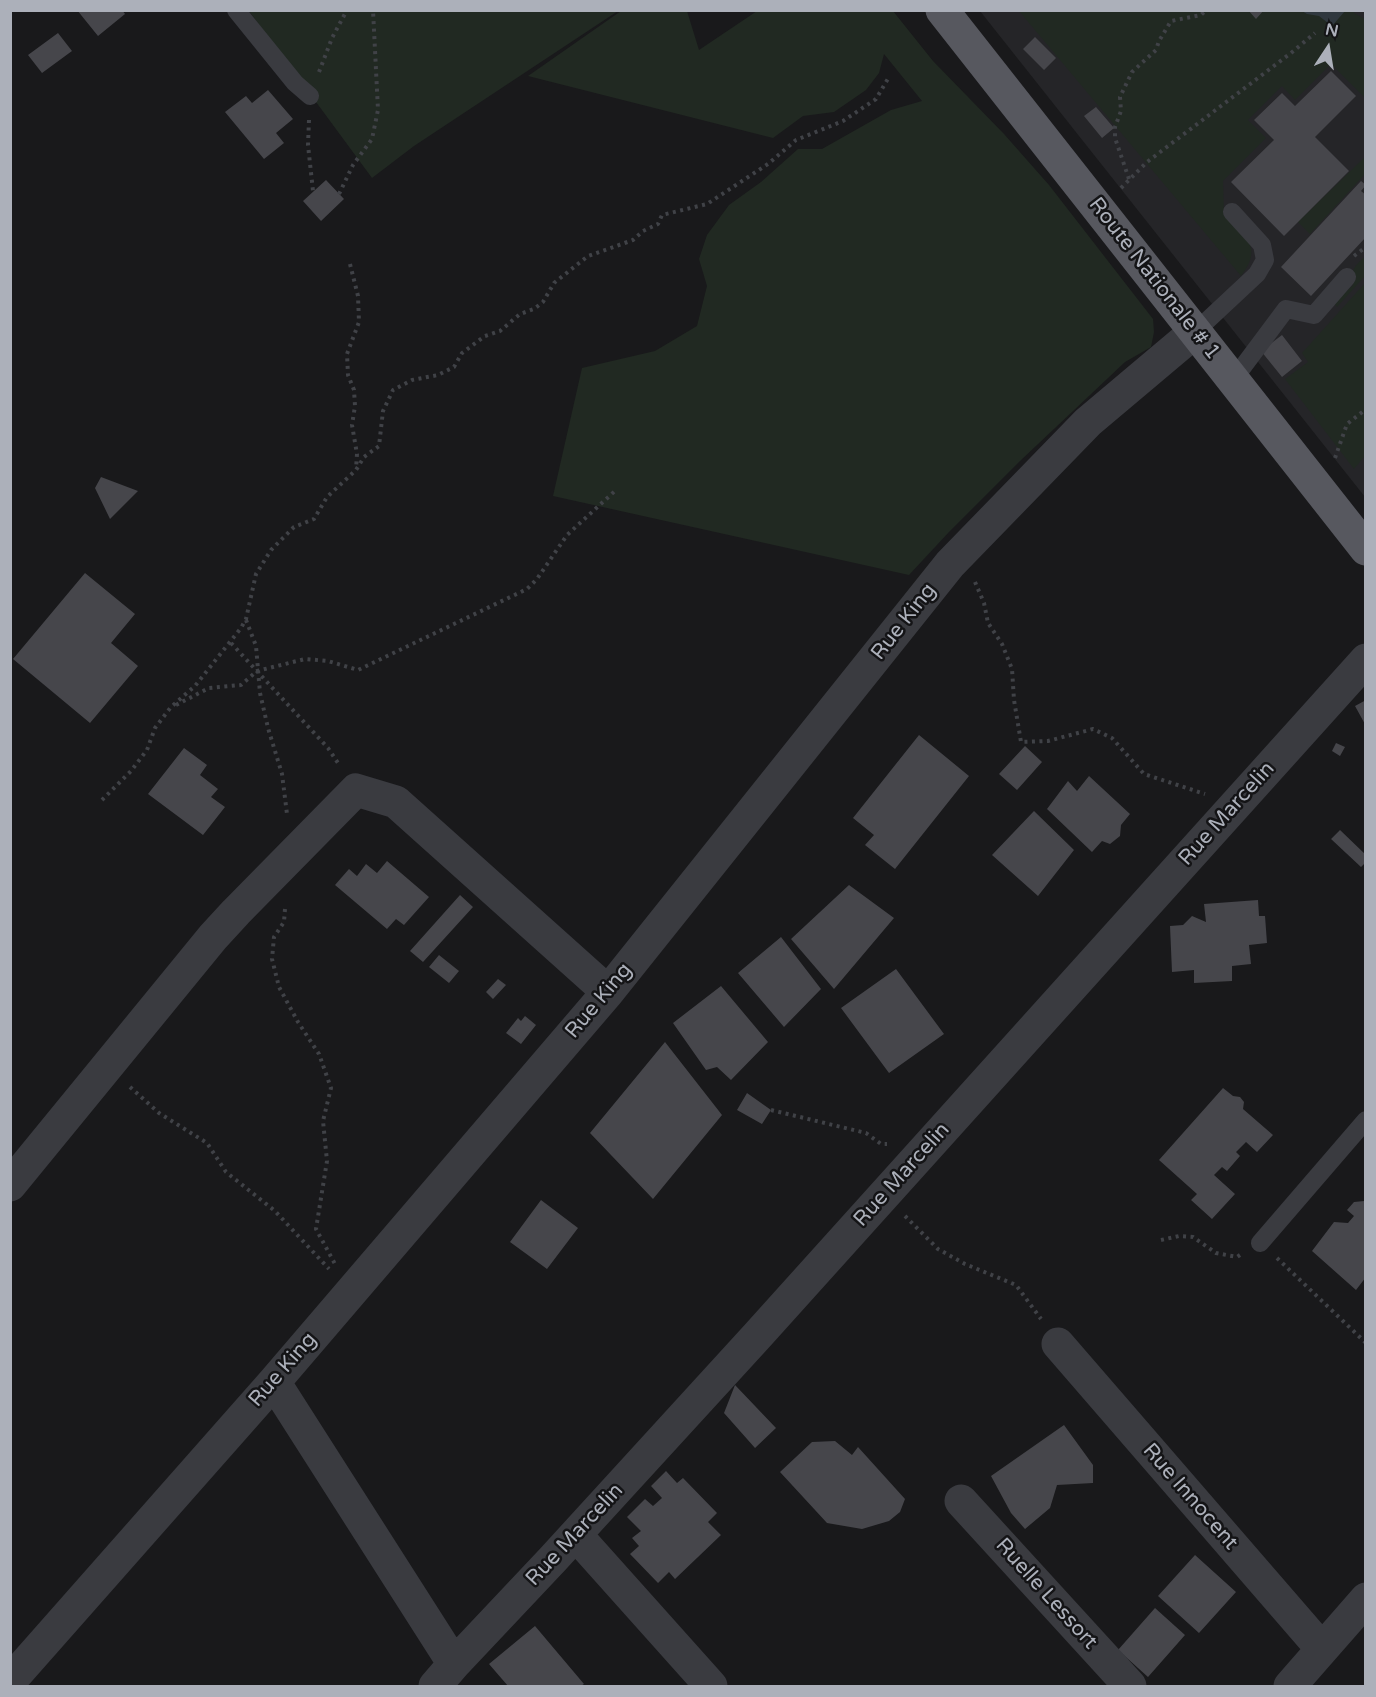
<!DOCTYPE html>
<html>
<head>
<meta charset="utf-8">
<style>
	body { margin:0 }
	#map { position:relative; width:1376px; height:1697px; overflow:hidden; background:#19191b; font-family:"Varela Round",sans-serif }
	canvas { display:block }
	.frame { position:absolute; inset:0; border:12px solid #acb0ba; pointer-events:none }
	.north { position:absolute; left:1298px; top:18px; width:60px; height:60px; -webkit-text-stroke:4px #141416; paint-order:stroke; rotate:12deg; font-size:16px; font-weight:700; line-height:24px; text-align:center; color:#acb0ba }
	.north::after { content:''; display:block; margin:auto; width:21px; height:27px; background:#acb0ba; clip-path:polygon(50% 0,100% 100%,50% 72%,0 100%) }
</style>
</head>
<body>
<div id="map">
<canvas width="1376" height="1697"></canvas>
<div class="frame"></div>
<div class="north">N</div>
</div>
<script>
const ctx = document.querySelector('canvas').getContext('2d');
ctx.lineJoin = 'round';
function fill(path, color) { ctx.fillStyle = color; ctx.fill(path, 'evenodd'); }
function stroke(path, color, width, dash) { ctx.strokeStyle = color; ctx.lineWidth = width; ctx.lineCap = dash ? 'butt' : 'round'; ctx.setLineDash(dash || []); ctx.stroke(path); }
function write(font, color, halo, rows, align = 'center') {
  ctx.font = font + ' "Varela Round",sans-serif'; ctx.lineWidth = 5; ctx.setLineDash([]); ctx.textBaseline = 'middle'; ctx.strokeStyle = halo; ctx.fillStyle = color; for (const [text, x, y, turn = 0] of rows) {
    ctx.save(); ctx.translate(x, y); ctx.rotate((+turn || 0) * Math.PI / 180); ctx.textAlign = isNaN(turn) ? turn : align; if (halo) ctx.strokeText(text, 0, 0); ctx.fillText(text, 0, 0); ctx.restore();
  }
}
fill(new Path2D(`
	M980 11H1365V497Z`), '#252528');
fill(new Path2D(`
	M249 11H618L414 146 372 178Z
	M621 11H687L699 50 757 11H893L933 61 1004 134 1049 185 1153 319 1154 332 1151 347 1125 362 1020 461 949 532 909 575 553 496 582 368 655 351 697 326 707 286 699 259 707 235 729 205 761 182 798 149H822L891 110 922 101 884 54 879 73 866 90 834 112 803 116 773 138 528 76Z
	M1019 11H1355L1354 13 1365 19V98L1331 64 1295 100 1282 86 1248 120 1266 138 1223 181 1224 214C1245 235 1264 247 1241 276Z
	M1365 157V174L1310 234 1298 222Z
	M1365 257V276L1337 307 1334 303 1353 285C1349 273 1355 264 1365 257Z
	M1365 283V456L1354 469 1285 379 1308 362 1302 353Z`), '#212922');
fill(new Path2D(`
	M1302 11H1345L1332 26 1319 16 1307 14Z`), '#30383f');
fill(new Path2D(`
	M77 10H122L125 14 98 36Z
	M1248 10H1264L1256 19Z
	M58 33 72 51 42 73 28 55Z
	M1035 37 1056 58 1044 70 1023 49Z
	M1331 71 1356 96 1315 137 1349 171 1284 236 1231 182 1274 140 1254 120 1282 93 1295 106Z
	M268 90 293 119 276 133 284 143 264 159 225 112 246 96 252 103Z
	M1096 107 1114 128 1102 138 1084 116Z
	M326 180 344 199 321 221 303 201Z
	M1361 181 1366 185 1361 191 1366 195V237L1311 296 1281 267Z
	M1282 335 1302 361 1282 377 1261 351Z
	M101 477 138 491 110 519 95 488Z
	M85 573 135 614 111 643 138 666 90 723 13 659Z
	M1366 700V726L1355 706Z
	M919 735 969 776 895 869 865 845 874 835 853 818Z
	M1336 743 1345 747 1340 756 1332 751Z
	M1025 746 1042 762 1017 790 999 774Z
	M184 748 207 765 200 775 218 789 211 797 225 807 203 835 148 794Z
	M1089 776 1130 814 1121 825 1120 836 1110 844 1102 841 1092 852 1047 809 1068 781 1077 791Z
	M1034 811 1074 850 1038 896 992 855Z
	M1340 830 1366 855V862L1361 867 1331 839Z
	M387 861 429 897 404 925 396 919 387 929 335 885 349 869 357 876 366 864 377 873Z
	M849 885 894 918 834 989 791 939Z
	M460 895 473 907 423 962 410 951Z
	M1258 900 1259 916H1265L1267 943 1249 945 1251 964 1232 966V981L1194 983V970L1172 972 1170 926 1183 925 1192 916 1206 922 1204 904Z
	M781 937 821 989 784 1027 738 973Z
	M439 955 459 971 449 983 429 967Z
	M896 969 944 1034 889 1073 841 1008Z
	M498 979 506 985 493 999 486 992Z
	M721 986 768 1042 731 1080 717 1067 706 1070 673 1023Z
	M525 1016 536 1025 521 1044 506 1033 518 1018 521 1021Z
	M665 1042 722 1115 653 1199 590 1133Z
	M1223 1088 1233 1096 1240 1097 1244 1102 1243 1109 1273 1135 1257 1152 1246 1142 1236 1152 1240 1156 1227 1171 1222 1167 1214 1175 1235 1194 1212 1219 1191 1200 1197 1194 1159 1160Z
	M747 1093 771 1110 762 1124 737 1110Z
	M541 1200 578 1228 547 1269 510 1242Z
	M1364 1201 1366 1277 1356 1290 1312 1251 1334 1222 1348 1223 1354 1216 1347 1210 1354 1202Z
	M735 1385 776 1428 755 1448 724 1413Z
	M1064 1425 1093 1465V1483L1057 1485 1050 1508 1025 1529 1011 1513 991 1476Z
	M835 1441 852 1455 858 1447 905 1499 900 1512 889 1521 862 1529 827 1523 780 1472 812 1442Z
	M666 1471 677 1483 683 1478 717 1513 708 1522 721 1535 675 1579 669 1572 658 1583 630 1554 639 1546 632 1538 641 1531 627 1517 645 1499 653 1506 662 1498 651 1486Z
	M1195 1555 1236 1592 1199 1633 1158 1596Z
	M1155 1608 1185 1635 1148 1677 1118 1650Z
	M535 1626 584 1684 581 1686H508L489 1664Z`), '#46464b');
stroke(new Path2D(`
	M319 72 332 38 347 10
	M309 120 308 145 313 191
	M1129 179 1115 138V127L1121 111 1120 97 1132 72 1156 50 1159 41 1171 21 1201 15 1206 10
	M1121 188 1147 162 1291 53 1315 33
	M339 194 353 165 372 139 378 110 373 10
	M1354 256 1366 247
	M350 264 358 296 359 322 347 354 348 375 354 390 355 406 352 425 357 454 356 469
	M1335 458 1347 424 1366 409
	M975 582 984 603 988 623 1002 644 1012 669 1014 700 1021 742 1048 741 1093 729 1112 738 1144 774 1205 794
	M246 620 256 646 260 693 268 728 282 774 287 814
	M231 643 328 748 340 766
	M176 705 209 688 241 685 257 671 305 659 328 661 358 670 527 589 537 579 567 535 616 490
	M102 800 131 771 147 750 155 728 171 707 195 686 241 628 246 619 256 574 271 550 294 527 314 519 327 497 356 470 364 457 379 446 383 411 393 390 412 380 438 375 454 367 462 353 485 336 500 331 520 314 534 309 543 302 554 283 588 256 633 240 643 231 658 224 662 215 707 204 768 164 796 140 843 121 876 99 889 77
	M285 909 284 922 274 937 272 959 279 987 298 1022 319 1054 331 1088 323 1121 327 1161 316 1229 335 1264
	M130 1087 159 1113 207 1143 226 1172 275 1211 329 1269
	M771 1110 866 1133 881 1144H887
	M905 1216 938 1249 965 1264 1016 1285 1041 1319
	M1161 1240 1179 1236 1193 1237 1216 1253 1237 1257 1240 1255
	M1277 1258 1366 1343`), '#404247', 4, [3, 4.5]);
stroke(new Path2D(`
	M236 10 295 83 310 96
	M1196 331 1257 274 1265 260 1262 245 1232 212
	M1233 380 1286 309 1314 315 1347 277
	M1260 1243 1366 1120`), '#3a3b40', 18);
stroke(new Path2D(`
	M10 1185 213 937 236 912 356 790 396 802 608 992
	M1058 1344 1322 1649
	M274 1382 454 1664
	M961 1501 1130 1686
	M576 1535 711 1686
	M10 1681 274 1382 608 992 950 564 1088 422 1196 331
	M435 1686 454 1664 553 1559 757 1336 1366 660
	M1290 1686 1366 1599`), '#3a3b40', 33);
stroke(new Path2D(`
	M942 10 1366 549`), '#57585f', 33);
write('21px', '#acb0ba', '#141416', [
	["Route Nationale # 1",1154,279,52],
	["Rue King",904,622,-52],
	["Rue Marcelin",1227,814,-48],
	["Rue King",599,1001,-50],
	["Rue Marcelin",902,1175,-48],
	["Rue King",283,1370,-49],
	["Rue Innocent",1190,1497,49],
	["Rue Marcelin",575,1535,-47],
	["Ruelle Lessort",1046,1594,48]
]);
</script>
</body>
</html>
